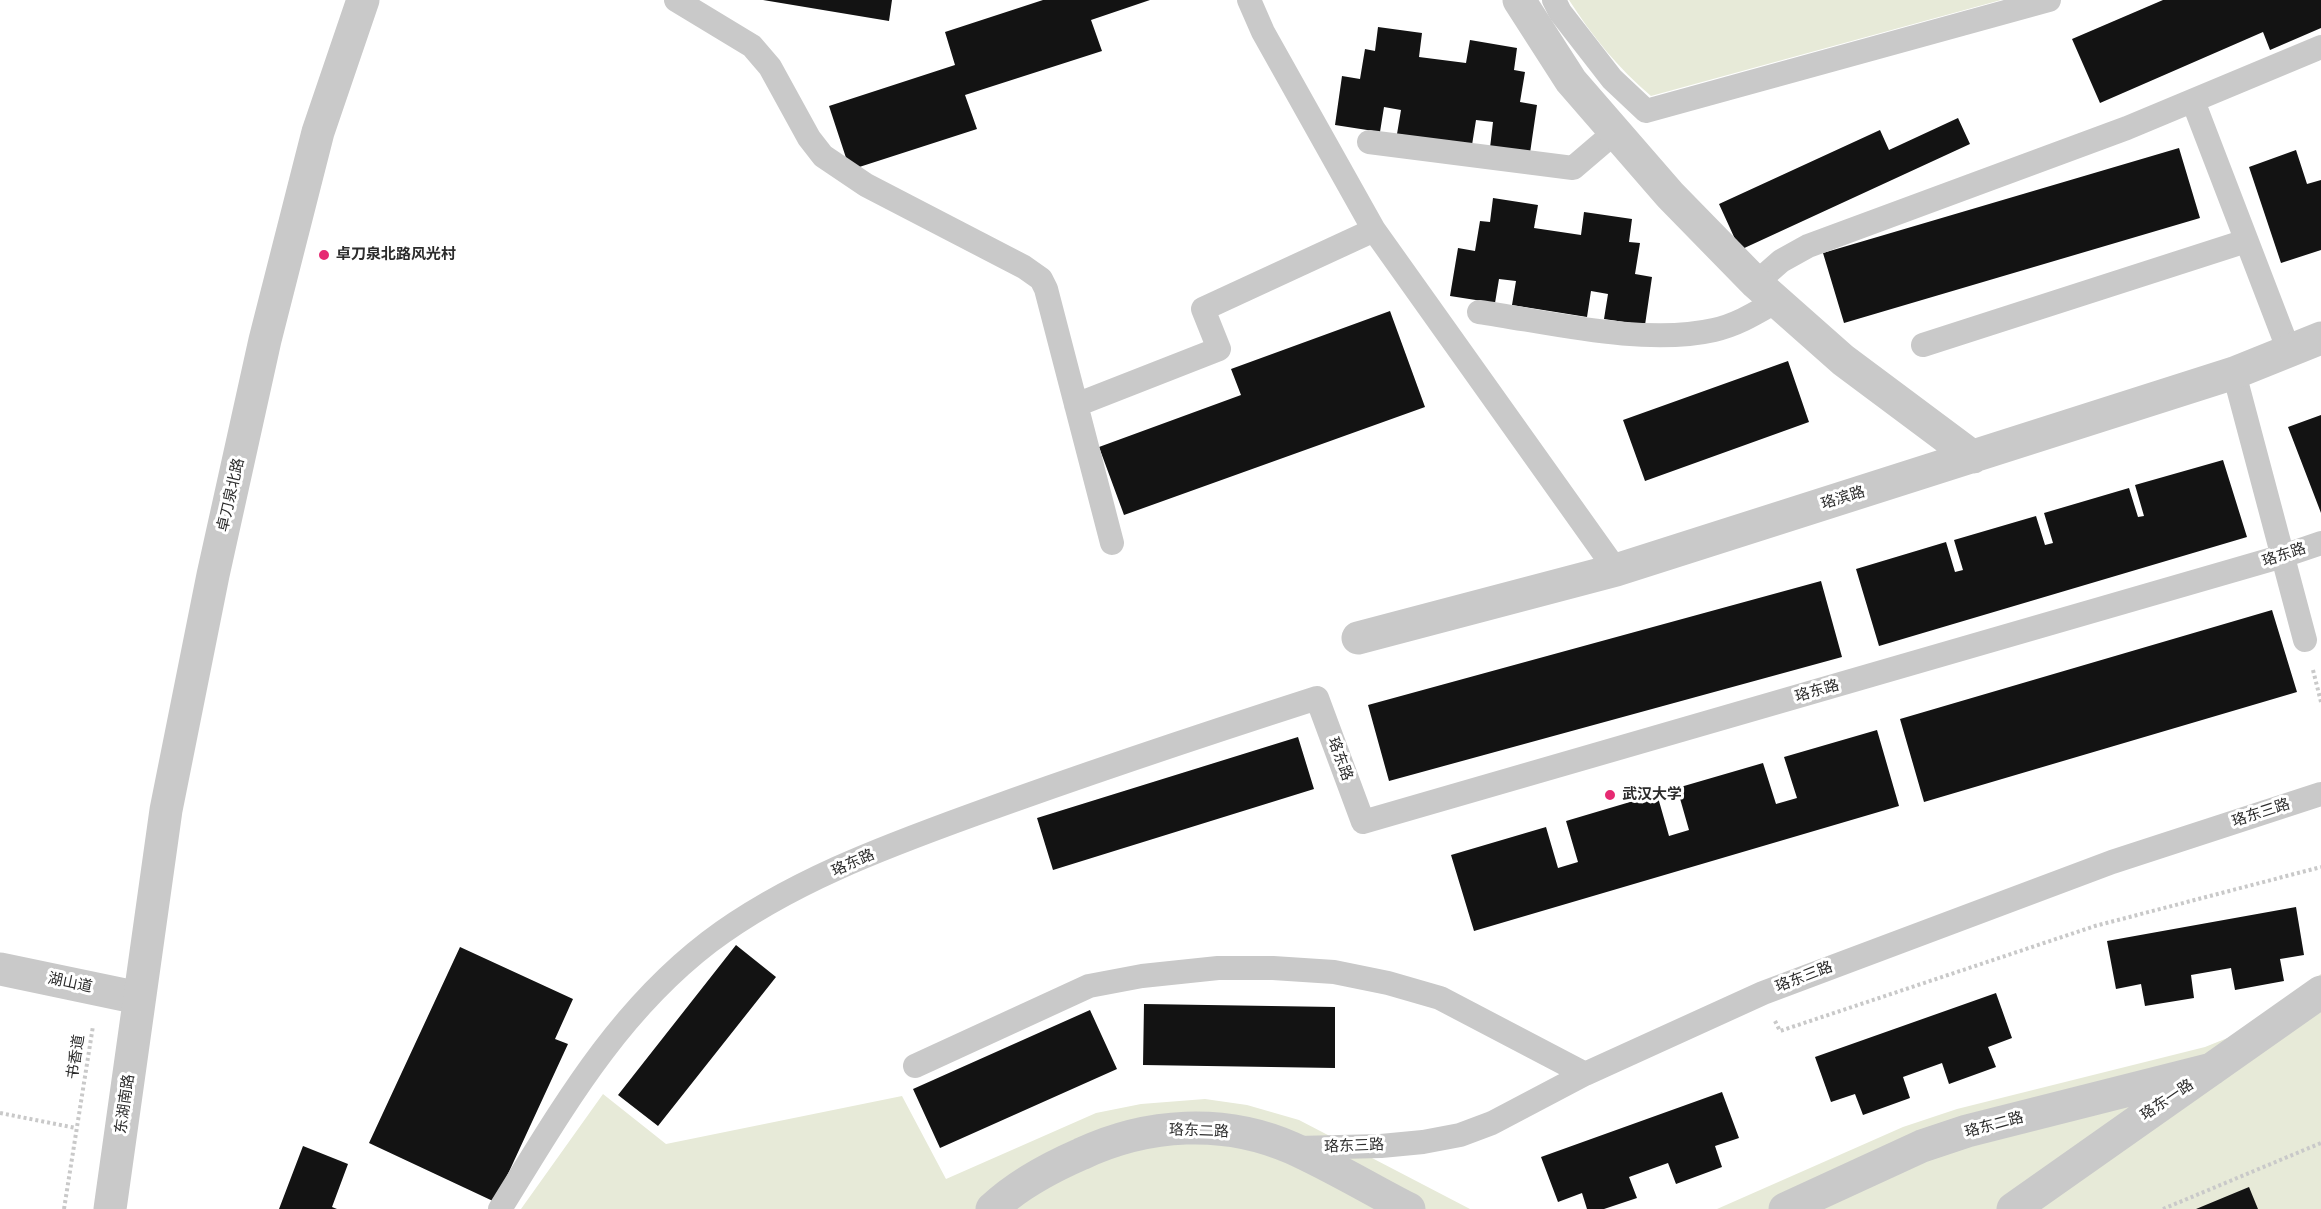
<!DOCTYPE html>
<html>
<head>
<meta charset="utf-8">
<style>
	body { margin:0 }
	canvas { display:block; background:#fff }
</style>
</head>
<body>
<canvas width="2321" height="1209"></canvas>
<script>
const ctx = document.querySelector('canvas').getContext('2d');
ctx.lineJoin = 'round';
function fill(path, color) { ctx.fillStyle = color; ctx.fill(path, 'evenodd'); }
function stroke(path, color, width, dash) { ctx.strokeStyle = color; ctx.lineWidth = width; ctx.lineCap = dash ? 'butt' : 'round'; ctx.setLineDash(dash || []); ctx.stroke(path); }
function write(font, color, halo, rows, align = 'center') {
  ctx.font = font + ' "Work Sans","Noto Sans SC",sans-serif'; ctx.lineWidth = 6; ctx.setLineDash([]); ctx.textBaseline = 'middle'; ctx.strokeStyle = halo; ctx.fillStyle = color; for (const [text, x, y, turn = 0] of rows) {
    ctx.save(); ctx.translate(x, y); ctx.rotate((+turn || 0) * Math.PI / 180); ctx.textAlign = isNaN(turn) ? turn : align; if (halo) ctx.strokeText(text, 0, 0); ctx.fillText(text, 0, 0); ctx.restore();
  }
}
fill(new Path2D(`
	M1569 0H2001L1651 96C1619 69 1592 36 1569 0Z
	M2321 974V1209H1717L1903 1127 1957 1109 2205 1047 2235 1035Z
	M603 1094 666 1144 902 1096 946 1179 1096 1113 1141 1104 1205 1099 1247 1105 1299 1120 1470 1209H521Z`), '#e7ead8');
fill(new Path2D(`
	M763 0H892L889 21Z
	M1043 0H1150L1091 20 1102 51 965 95 977 129 850 170 829 106 955 65 945 32Z
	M2163 0H2321V28L2270 50 2263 32 2100 103 2072 39Z
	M1378 27 1422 33 1419 57 1466 63 1470 40 1517 48 1514 70 1525 72 1520 102 1537 105 1530 153 1490 148 1493 122 1476 120 1472 145 1397 134 1401 110 1384 107 1380 132 1335 125 1342 76 1360 79 1365 49 1375 51Z
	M1958 118 1970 144 1740 250 1719 204 1880 130 1889 150Z
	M2179 148 2200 218 1844 323 1823 253Z
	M2296 150 2307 184 2321 180V250L2281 263 2249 167Z
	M1493 198 1538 205 1534 228 1581 235 1584 212 1632 219 1629 242 1640 243 1635 274 1652 277 1645 325 1604 319 1608 294 1591 291 1587 317 1512 305 1516 281 1499 279 1495 303 1450 296 1458 248 1475 251 1480 221 1490 222Z
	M1390 311 1425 407 1124 515 1099 447 1241 395 1231 369Z
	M1788 361 1809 422 1645 481 1623 420Z
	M2321 415V513L2288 427Z
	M2223 460 2247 537 1879 646 1856 569 1946 542 1955 572 1963 570 1954 540 2036 516 2045 545 2053 543 2044 513 2129 488 2138 517 2144 516 2135 485Z
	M1821 581 1842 657 1389 781 1368 705Z
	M2272 610 2297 692 1924 802 1900 719Z
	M1877 730 1899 806 1474 931 1451 855 1546 827 1558 868 1578 862 1566 821 1657 794 1669 836 1689 830 1677 788 1763 763 1776 804 1797 798 1784 757Z
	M1298 737 1314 789 1053 870 1037 818Z
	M2296 907 2304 955 2280 959 2284 981 2235 990 2231 968 2191 975 2194 998 2145 1006 2141 984 2116 989 2107 941Z
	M736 945 776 977 658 1126 618 1095Z
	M460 947 573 999 555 1039 568 1044 495 1202 369 1143Z
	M1996 993 2012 1038 1988 1047 1996 1067 1949 1084 1942 1063 1903 1077 1910 1098 1863 1115 1855 1094 1831 1102 1815 1057Z
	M1144 1004 1335 1007V1068L1143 1065Z
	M1090 1010 1117 1069 940 1148 913 1089Z
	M1722 1092 1739 1138 1715 1146 1722 1167 1676 1184 1668 1163 1629 1177 1637 1198 1604 1209H1587L1582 1193 1558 1202 1541 1157Z
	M303 1146 348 1164 332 1207 337 1209H279Z
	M2249 1187 2258 1209H2196Z`), '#131313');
stroke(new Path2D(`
	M2313 670 2321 702
	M1775 1021 1780 1031 2095 926 2321 867
	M0 1113 76 1128
	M64 1209 93 1026
	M2163 1209 2321 1143`), '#c9c9c9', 4, [3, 3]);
stroke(new Path2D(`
	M676 0 752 46 770 67 809 138 823 156 866 185 1024 267 1041 279 1046 289 1112 543
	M1554 0 1560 12 1612 79 1646 111 2049 0
	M2193 101 2289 351
	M1369 142 1573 168 1614 133
	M1374 230 1616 570
	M1756 283 1781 261 1808 246 2127 128 2321 47
	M1479 312C1549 322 1644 346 1714 330 1737 325 1756 313 1777 301
	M1923 345 2246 241
	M2234 373 2305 640
	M1076 405 1219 349 1203 309 1374 230 1263 32 1249 0
	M915 1066 1089 986 1142 976 1218 968H1273L1334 972 1388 983 1440 998 1585 1074
	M1297 1148 1381 1146 1423 1142 1460 1135 1492 1123 1585 1074 1763 993 2112 862 2321 794
	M500 1209C561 1111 615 1014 709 942 787 883 884 847 975 814 1088 773 1202 735 1317 698L1363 822 2283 556 2321 543`), '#c9c9c9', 24);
stroke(new Path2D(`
	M1519 0 1571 81 1670 195 1756 283 1843 360 1973 457
	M1358 638 1616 570 2234 373 2321 338
	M0 969 139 998
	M992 1209C1017 1185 1049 1168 1081 1154 1147 1123 1224 1118 1292 1148 1332 1166 1370 1189 1409 1209
	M1785 1209 1922 1146 1967 1131 2212 1069
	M2013 1209 2321 992`), '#c9c9c9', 33);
stroke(new Path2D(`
	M110 1209 166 810 213 575 265 340 318 132 363 0`), '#c9c9c9', 33);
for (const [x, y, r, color] of [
	[324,255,6,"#e62a72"],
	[1610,795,6,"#e62a72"]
]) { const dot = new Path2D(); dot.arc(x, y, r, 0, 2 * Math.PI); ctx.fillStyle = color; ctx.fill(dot); stroke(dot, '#fff', 2); }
write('bold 15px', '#2c2c2c', '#fff', [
	["卓刀泉北路风光村",336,255],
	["武汉大学",1622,795]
], 'left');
write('15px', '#2c2c2c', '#fff', [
	["卓刀泉北路",231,495,-77],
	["珞滨路",1843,498,-17],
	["珞东路",2284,555,-18],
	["珞东路",1817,691,-16],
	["珞东路",1340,759,70],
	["珞东三路",2261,813,-18],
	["珞东路",853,863,-24],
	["珞东三路",1804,977,-21],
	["湖山道",70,983,12],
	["书香道",76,1057,-81],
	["珞东一路",2167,1100,-34],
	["东湖南路",125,1104,-82],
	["珞东二路",1994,1125,-15],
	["珞东二路",1199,1131,2],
	["珞东三路",1354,1146,-2]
]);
</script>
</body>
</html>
